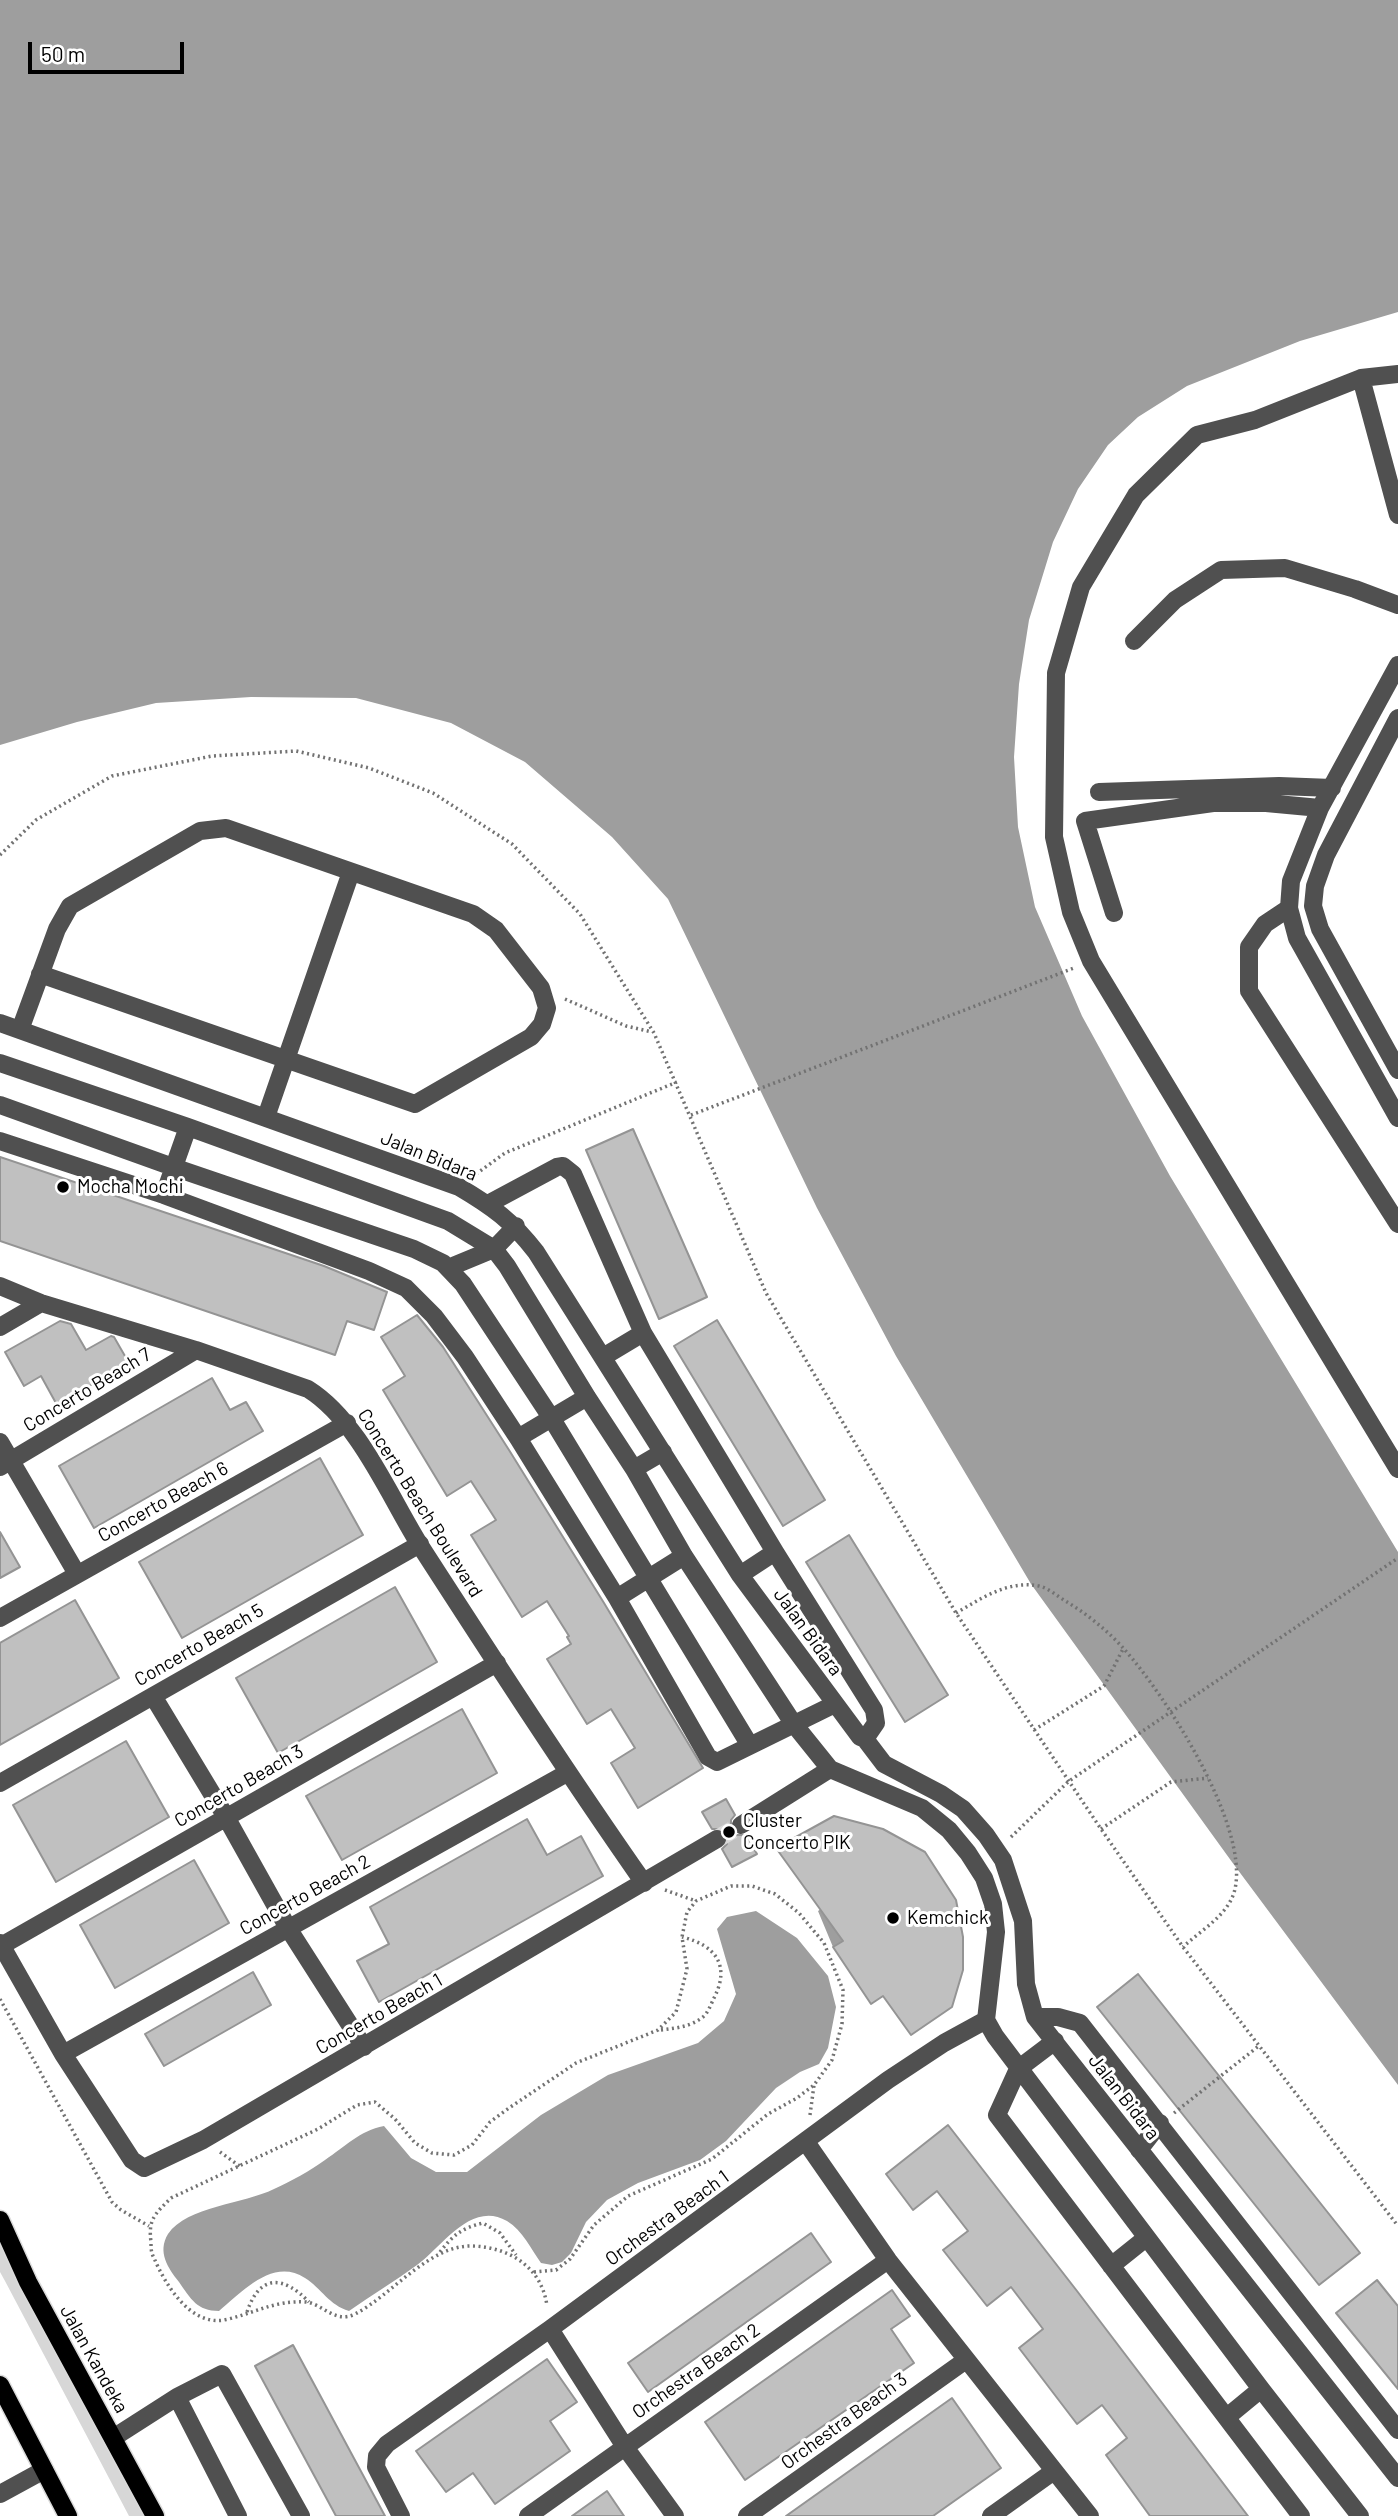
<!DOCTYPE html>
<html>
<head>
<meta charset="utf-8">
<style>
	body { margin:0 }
	#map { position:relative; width:1398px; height:2516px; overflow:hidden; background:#fff; font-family:Barlow,sans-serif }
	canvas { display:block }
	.scale { position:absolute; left:28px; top:42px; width:156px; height:32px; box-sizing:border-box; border:4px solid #000; border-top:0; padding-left:9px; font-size:21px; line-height:24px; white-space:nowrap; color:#000; -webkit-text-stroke:5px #fff; paint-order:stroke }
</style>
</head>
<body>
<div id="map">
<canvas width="1398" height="2516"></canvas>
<div class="scale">50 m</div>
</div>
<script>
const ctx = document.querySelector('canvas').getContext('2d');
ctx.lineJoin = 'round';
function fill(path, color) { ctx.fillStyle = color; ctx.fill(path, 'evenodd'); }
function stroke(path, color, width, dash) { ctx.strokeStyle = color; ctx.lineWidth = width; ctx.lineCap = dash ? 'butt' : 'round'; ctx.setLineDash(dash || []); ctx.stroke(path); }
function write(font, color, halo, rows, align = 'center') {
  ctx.font = font + ' Barlow,sans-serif'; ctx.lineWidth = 6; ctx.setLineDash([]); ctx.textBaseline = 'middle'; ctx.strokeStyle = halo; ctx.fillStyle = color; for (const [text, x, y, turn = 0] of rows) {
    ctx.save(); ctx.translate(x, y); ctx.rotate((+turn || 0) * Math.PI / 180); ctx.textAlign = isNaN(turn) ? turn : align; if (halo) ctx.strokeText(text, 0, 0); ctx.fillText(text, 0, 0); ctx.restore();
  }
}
fill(new Path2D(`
	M0 2242 144 2516H129L5 2281 0 2272Z`), '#d7d7d7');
fill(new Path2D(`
	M0 0H1398V312L1300 341 1187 386 1138 417 1108 445 1078 489 1053 542 1029 620 1019 684 1014 757 1018 827 1035 907 1082 1016 1170 1176 1398 1552V2085L1232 1862 1031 1584 896 1356 817 1208 668 899 612 837 525 762 451 723 356 698 251 697 156 703 77 722 0 745Z
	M846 1892 870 1925 833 1947 818 1911Z
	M756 1911 797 1938 828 1976 836 2007 828 2048 819 2064 800 2072 776 2088 726 2141 700 2160 638 2183 607 2200 586 2222 571 2253 562 2262 552 2265 541 2263C531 2249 523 2231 507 2221 471 2200 442 2247 417 2265 395 2281 372 2295 349 2311 329 2305 322 2289 305 2278 273 2257 242 2292 219 2311 197 2311 191 2299 179 2282 168 2268 157 2252 168 2234 187 2206 244 2204 274 2189 291 2181 310 2171 325 2160 346 2146 359 2131 384 2126L411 2158 436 2172H467L541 2115 608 2075 698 2043 724 2021 736 1994 717 1929 727 1917Z`), '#9e9e9e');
const building = new Path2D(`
	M633 1129 707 1297 659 1319 586 1150Z
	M0 1157 324 1266 387 1292 374 1330 347 1321 335 1355 0 1241Z
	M417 1315 443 1347 509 1450 604 1603 703 1768 638 1808 611 1763 635 1748 611 1709 587 1724 547 1659 571 1644 567 1637 569 1636 547 1601 522 1617 471 1535 496 1520 471 1481 447 1496 383 1390 405 1376 381 1337Z
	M717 1320 825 1500 783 1526 674 1346Z
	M60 1321 71 1324 86 1350 111 1336 114 1337 129 1363 57 1405 41 1376 24 1386 5 1352Z
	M212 1378 230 1410 246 1402 263 1431 94 1528 59 1466Z
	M320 1458 363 1535 182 1638 139 1562Z
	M0 1532 20 1567 0 1578Z
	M849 1535 948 1695 905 1722 806 1562Z
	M395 1587 437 1662 278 1753 236 1678Z
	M75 1600 119 1678 0 1745V1643Z
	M462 1709 497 1773 342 1860 306 1796Z
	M126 1741 169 1817 56 1882 13 1805Z
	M726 1799 735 1815 731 1820V1830L736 1835H746L757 1854 732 1867 722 1849 727 1844V1834L722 1829H712L702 1812Z
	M834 1816 883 1829 925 1852 956 1900 963 1937V1970L952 2007 911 2035 883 1996 871 2004 833 1947 843 1941 776 1848Z
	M527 1819 547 1855 581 1836 603 1876 379 2002 357 1961 389 1944 370 1907Z
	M194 1860 229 1923 115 1988 80 1925Z
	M253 1972 271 2005 164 2066 145 2034Z
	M1138 1974 1360 2253 1319 2285 1097 2007Z
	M948 2125 1077 2291 1248 2516H1150L1106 2455 1127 2438 1102 2405 1077 2424 1019 2348 1043 2329 1011 2287 987 2306 943 2250 968 2231 937 2191 913 2210 886 2174Z
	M811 2233 831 2262 648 2392 628 2363Z
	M1377 2280 1398 2306V2389L1336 2313Z
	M892 2290 910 2316 891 2329 914 2363 745 2480 705 2422Z
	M293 2345 385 2516H336L255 2366Z
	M547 2359 577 2402 550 2421 570 2451 495 2504 473 2473 446 2492 416 2451Z
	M952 2398 1001 2468 933 2516H786Z
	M607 2491 624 2516H572Z`);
fill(building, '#c0c0c0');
stroke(building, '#949494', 2);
stroke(new Path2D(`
	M717 1839 741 1825`), '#d9d9d9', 18, [18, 9]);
const major = new Path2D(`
	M0 2220 28 2282 155 2516
	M0 2385 68 2516`);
stroke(major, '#dbdbdb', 21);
stroke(new Path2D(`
	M0 855 36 820 112 776 212 756 296 751 369 768 433 793 512 844 580 914 654 1033 766 1293 956 1613 1101 1829 1183 1947 1398 2226
	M565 999 626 1026 652 1032
	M691 1115 1074 968
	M476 1174 505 1153 677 1082
	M956 1613C982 1598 1008 1580 1039 1586 1049 1588 1058 1597 1067 1602 1087 1614 1108 1631 1124 1649 1166 1696 1249 1825 1235 1889 1229 1915 1202 1929 1183 1947
	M1034 1730 1104 1686 1123 1649
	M1101 1829 1171 1782 1208 1778
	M1011 1837 1069 1781 1398 1558
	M665 1890 696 1901
	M0 1999 112 2202 121 2210 149 2226
	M661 2030C676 2028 690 2027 703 2017 708 2013 711 2004 714 1998 731 1965 715 1945 682 1937
	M1174 2113 1260 2045
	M810 2115 814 2085
	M220 2152 241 2167
	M440 2252C453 2235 462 2228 483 2223L500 2233 516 2255
	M534 2272 556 2270 570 2259 594 2225 628 2196 712 2159 768 2114 797 2098 814 2085 832 2060 842 2024 843 1990 824 1943 799 1913 775 1894 752 1886H731L696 1901 687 1912 682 1937 687 1969 676 2012 658 2030 576 2063 509 2108 490 2122 472 2145 454 2155 432 2153 415 2143 395 2119 375 2102 357 2105 318 2129 171 2198C155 2214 148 2219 151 2242 151 2248 151 2253 154 2258 165 2284 190 2326 224 2320 253 2314 274 2300 306 2302 323 2304 335 2324 355 2314 392 2295 429 2245 472 2246 509 2247 542 2267 547 2306
	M247 2312C260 2273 284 2276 309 2302`), '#727272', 3.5, [2, 3.5]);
stroke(new Path2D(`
	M1398 374 1361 378 1255 420 1197 435 1136 495 1081 587 1056 673 1054 837 1071 912 1091 961 1398 1469
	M1361 378 1398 515
	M1134 641 1175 600 1221 570 1285 568 1355 589 1398 605
	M1398 665 1320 808 1291 881 1289 908 1297 938 1398 1118
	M1398 718 1326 855 1315 886 1313 906 1320 929 1398 1070
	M1099 792 1279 786 1332 788
	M1289 908 1265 924 1249 947V991L1398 1224
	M1114 913 1085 821 1213 803H1266L1320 808
	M0 1023 459 1187C493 1207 512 1221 536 1252L740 1575 860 1737 865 1739 884 1764 941 1794 963 1809 986 1835 1003 1860 1023 1921 1026 1984 1035 2017 1398 2478
	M20 1030 57 929 70 906 200 831 226 828 473 914 496 930 541 988 547 1008 542 1024 531 1037 415 1104 40 974
	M0 1063 188 1127 448 1221 494 1249 507 1266 587 1397 634 1469 684 1556 793 1723 830 1769 922 1808 949 1830 968 1853 984 1878 993 1904 996 1932 986 2020 995 2036 1261 2389 1360 2516
	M0 1105 173 1167 414 1249 443 1263 463 1284 552 1419 749 1744
	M266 1117 351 872
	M0 1141 164 1195 369 1271 406 1288 434 1316 465 1357 518 1438 617 1598 708 1757 717 1762 835 1704
	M164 1195 188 1127
	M488 1204 557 1167 563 1166 573 1174 643 1333 775 1552 874 1710 876 1723 865 1739
	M448 1268 494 1249 516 1226
	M0 1286 41 1303 196 1350 308 1389C359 1421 389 1496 421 1547 494 1660 567 1773 644 1883
	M0 1327 41 1303
	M603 1357 643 1333
	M518 1438 587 1397
	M0 1442 77 1574
	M0 1467 196 1350
	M634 1469 663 1452
	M740 1575 775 1552
	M617 1598 684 1556
	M0 1618 347 1423
	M153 1696 226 1817 288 1928 364 2047
	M0 1783 420 1544
	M741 1825 830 1769
	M0 1943 63 2054 132 2160 144 2168 203 2140 717 1839
	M1 1946 497 1663
	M1035 2017H1058L1080 2023 1398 2430
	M1055 2041 1018 2069 997 2115 1301 2516
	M63 2054 567 1773
	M806 2142 888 2260 1090 2516
	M1139 2150 1160 2123
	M1111 2266 1146 2238
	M550 2329 625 2447 675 2516
	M177 2397 238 2516
	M1227 2417 1261 2389
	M113 2438 177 2397 222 2374 301 2516
	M0 2494 44 2470
	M401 2516 376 2467 377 2456 387 2444 550 2329 888 2080 944 2043 986 2020
	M528 2516 888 2260
	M747 2516 966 2360
	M991 2516 1054 2471`), '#505050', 18);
stroke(major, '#000', 18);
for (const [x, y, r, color] of [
	[63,1187,7,"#000"],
	[729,1832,7,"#000"],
	[893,1918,7,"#000"]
]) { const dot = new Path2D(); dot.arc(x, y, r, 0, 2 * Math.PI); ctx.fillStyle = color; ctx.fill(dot); stroke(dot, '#fff', 2.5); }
write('19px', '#000', '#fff', [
	["Jalan Bidara",429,1156,22],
	["Concerto Beach 7",87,1390,-31],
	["Concerto Beach 6",163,1502,-29],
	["Concerto Beach Boulevard",420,1503,58],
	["Jalan Bidara",808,1632,54],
	["Concerto Beach 5",199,1645,-30],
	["Concerto Beach 3",239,1786,-30],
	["Concerto Beach 2",305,1895,-29],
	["Concerto Beach 1",379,2014,-30],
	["Jalan Bidara",1124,2097,52],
	["Orchestra Beach 1",667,2218,-36],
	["Jalan Kandeka",94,2359,61],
	["Orchestra Beach 2",696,2371,-35],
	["Orchestra Beach 3",844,2421,-36]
]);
write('19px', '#000', '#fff', [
	["Mocha Mochi",77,1187],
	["Cluster",743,1821],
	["Concerto PIK",743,1843],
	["Kemchick",907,1918]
], 'left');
</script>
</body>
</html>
